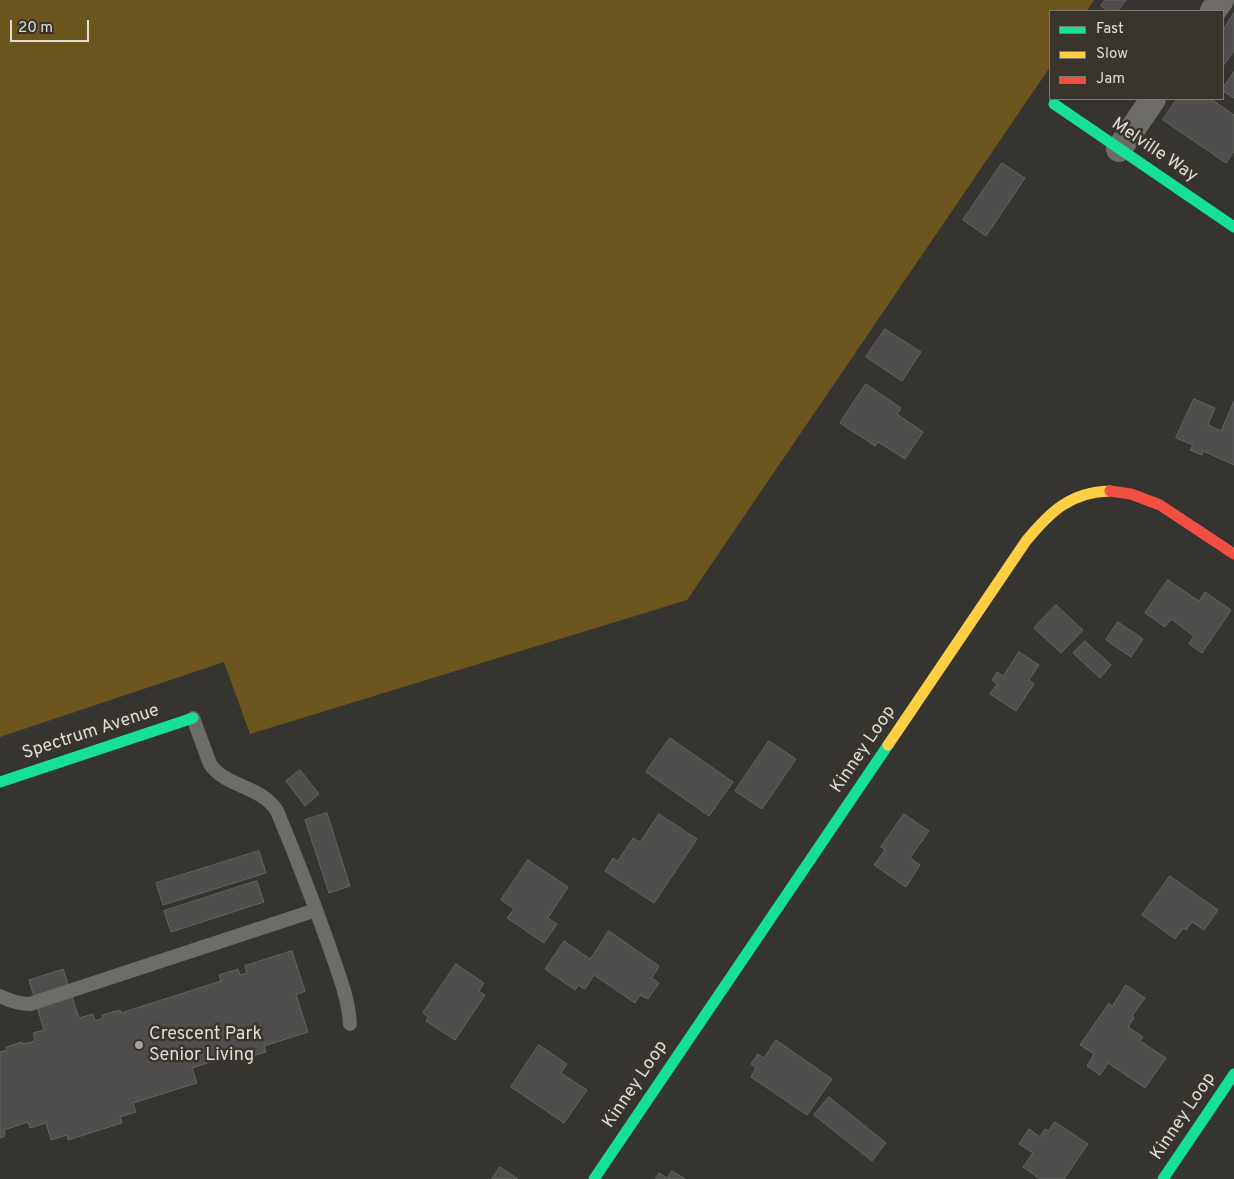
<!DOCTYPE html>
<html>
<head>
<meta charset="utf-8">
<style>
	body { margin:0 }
	#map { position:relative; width:1234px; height:1179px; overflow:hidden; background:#363430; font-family:Overpass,sans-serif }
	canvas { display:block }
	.legend { position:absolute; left:1049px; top:10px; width:175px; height:90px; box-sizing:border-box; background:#39352d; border:1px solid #7b7871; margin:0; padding:6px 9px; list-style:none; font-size:15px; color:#dfddd7 }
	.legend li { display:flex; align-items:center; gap:10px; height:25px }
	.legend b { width:25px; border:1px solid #7b7871 }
	.scale { position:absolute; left:10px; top:20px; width:79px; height:22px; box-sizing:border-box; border:2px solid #dfddd7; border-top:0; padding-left:6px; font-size:15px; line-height:18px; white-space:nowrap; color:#dfddd7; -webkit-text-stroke:4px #39352d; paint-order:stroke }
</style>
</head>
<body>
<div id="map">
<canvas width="1234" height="1179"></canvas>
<ul class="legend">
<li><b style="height:6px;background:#16e098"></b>Fast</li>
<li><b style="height:6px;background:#ffcf43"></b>Slow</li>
<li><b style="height:6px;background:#f24e42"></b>Jam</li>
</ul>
<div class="scale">20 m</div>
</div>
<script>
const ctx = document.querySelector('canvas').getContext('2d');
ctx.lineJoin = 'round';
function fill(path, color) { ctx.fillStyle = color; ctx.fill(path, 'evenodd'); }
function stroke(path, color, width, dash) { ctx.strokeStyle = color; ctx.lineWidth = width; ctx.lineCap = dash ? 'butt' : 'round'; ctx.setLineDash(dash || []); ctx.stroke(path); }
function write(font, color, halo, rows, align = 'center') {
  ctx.font = font + ' Overpass,sans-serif'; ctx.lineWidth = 5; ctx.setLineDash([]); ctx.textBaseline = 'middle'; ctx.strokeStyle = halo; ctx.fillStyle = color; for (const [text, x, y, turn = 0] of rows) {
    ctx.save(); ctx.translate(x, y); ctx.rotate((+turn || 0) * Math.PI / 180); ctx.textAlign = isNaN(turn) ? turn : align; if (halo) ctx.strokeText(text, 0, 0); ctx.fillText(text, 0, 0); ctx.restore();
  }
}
fill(new Path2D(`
	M0 0H1094L1087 11H1050V67L687 600 250 734 224 662 0 737Z`), '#6d561d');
const building = new Path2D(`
	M1105 0H1126L1118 11H1108L1101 6Z
	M1234 13V51L1223 66V30Z
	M1234 72V98L1223 91V88Z
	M1177 99H1211L1234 115V151L1226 163 1163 120Z
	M1002 163 1025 178 986 236 963 220Z
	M885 329 921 352 902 381 866 357Z
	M866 384 901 408 897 414 923 432 905 459 878 442 875 446 840 423Z
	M1194 399 1215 408 1208 425 1221 431 1234 401V465L1203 451 1202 455 1190 450 1193 445 1176 438Z
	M1168 580 1199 601 1205 592 1231 610 1202 653 1189 644 1194 636 1171 619 1165 627 1145 613Z
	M1056 605 1083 630 1061 653 1034 628Z
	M1118 622 1143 639 1131 657 1106 640Z
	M1085 641 1111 665 1100 678 1073 653Z
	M1019 652 1039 665 1029 680 1034 684 1016 711 990 694 997 684 992 680 997 672 1003 676Z
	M670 738 733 782 709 816 646 772Z
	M769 741 796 759 762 809 735 791Z
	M300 770 319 794 305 806 286 781Z
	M327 813 350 886 329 893 305 820Z
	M659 814 697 839 654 903 605 871 613 858 618 861 633 838 640 842Z
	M904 814 929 831 910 858 920 865 906 887 874 865 885 850 881 847Z
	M259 851 266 873 163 905 156 883Z
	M528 860 568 887 548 918 557 924 544 943 507 918 514 909 501 900Z
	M1170 876 1218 910 1204 930 1192 922 1186 930 1183 928 1175 939 1142 915Z
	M257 881 264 902 171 932 164 911Z
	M609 931 659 966 652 978 659 983 648 999 640 995 635 1003 594 975 585 989 578 985 575 990 545 969 564 941 590 959Z
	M292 951 305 991 296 995 308 1032 264 1046 266 1052 246 1058 244 1051 192 1068 197 1083 133 1103 136 1112 120 1117 122 1123 68 1140 67 1135 51 1140 46 1123 30 1128 28 1122 4 1130 5 1136 0 1138V1052L7 1050 6 1047 22 1042 23 1044 35 1041 33 1033 44 1030 29 980 63 969 79 1018 93 1014 95 1021 103 1018 102 1015 120 1010 121 1013 221 981 219 975 238 969 240 975 247 973 245 966Z
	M456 964 484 983 479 991 485 995 455 1040 426 1021 428 1017 423 1013Z
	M1126 985 1145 998 1132 1016 1134 1018 1128 1027 1143 1037 1140 1041 1166 1058 1145 1088 1108 1063 1100 1075 1087 1066 1094 1054 1080 1045 1109 1003 1112 1006Z
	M776 1040 832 1079 807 1115 751 1077 756 1068 751 1064 758 1054 764 1058Z
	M539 1045 567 1064 561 1073 587 1090 564 1123 511 1087Z
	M829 1097 886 1143 872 1161 814 1115Z
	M1055 1122 1088 1144 1064 1179H1040L1023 1167 1033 1153 1019 1144 1029 1129 1040 1137 1045 1129 1048 1131Z
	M500 1167 518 1179H492Z
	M672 1171 685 1179H655L659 1173 667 1178Z`);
fill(building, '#4f4e4d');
stroke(building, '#646363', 1);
stroke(new Path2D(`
	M193 718 210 764C225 787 262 786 277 811 295 854 312 898 328 943 337 970 348 995 350 1024
	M0 996C10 1001 18 1004 30 1004L316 910`), '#6d6c69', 14);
stroke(new Path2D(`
	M1213 11 1221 0
	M1119 149 1153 99`), '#6d6c69', 26);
stroke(new Path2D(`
	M1054 104 1234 227
	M0 782 193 718
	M594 1179 888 745
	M1163 1179 1234 1074`), '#16e098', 11);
stroke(new Path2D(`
	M888 745 1026 541C1050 512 1070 492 1110 491`), '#ffcf43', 11);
stroke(new Path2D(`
	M1110 491 1131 494 1160 505 1234 554`), '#f24e42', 11);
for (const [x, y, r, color] of [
	[139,1045,5,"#a4a29d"]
]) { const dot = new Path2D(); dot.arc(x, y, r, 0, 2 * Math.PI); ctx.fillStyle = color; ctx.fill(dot); stroke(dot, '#39352d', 2); }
write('18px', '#dfddd7', '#39352d', [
	["Melville Way",1154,151,34],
	["Spectrum Avenue",91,733,-18],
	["Kinney Loop",864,750,-56],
	["Kinney Loop",636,1085,-56],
	["Kinney Loop",1184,1117,-56]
]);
write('18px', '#dfddd7', '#39352d', [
	["Crescent Park",149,1035],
	["Senior Living",149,1056]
], 'left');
</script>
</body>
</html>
